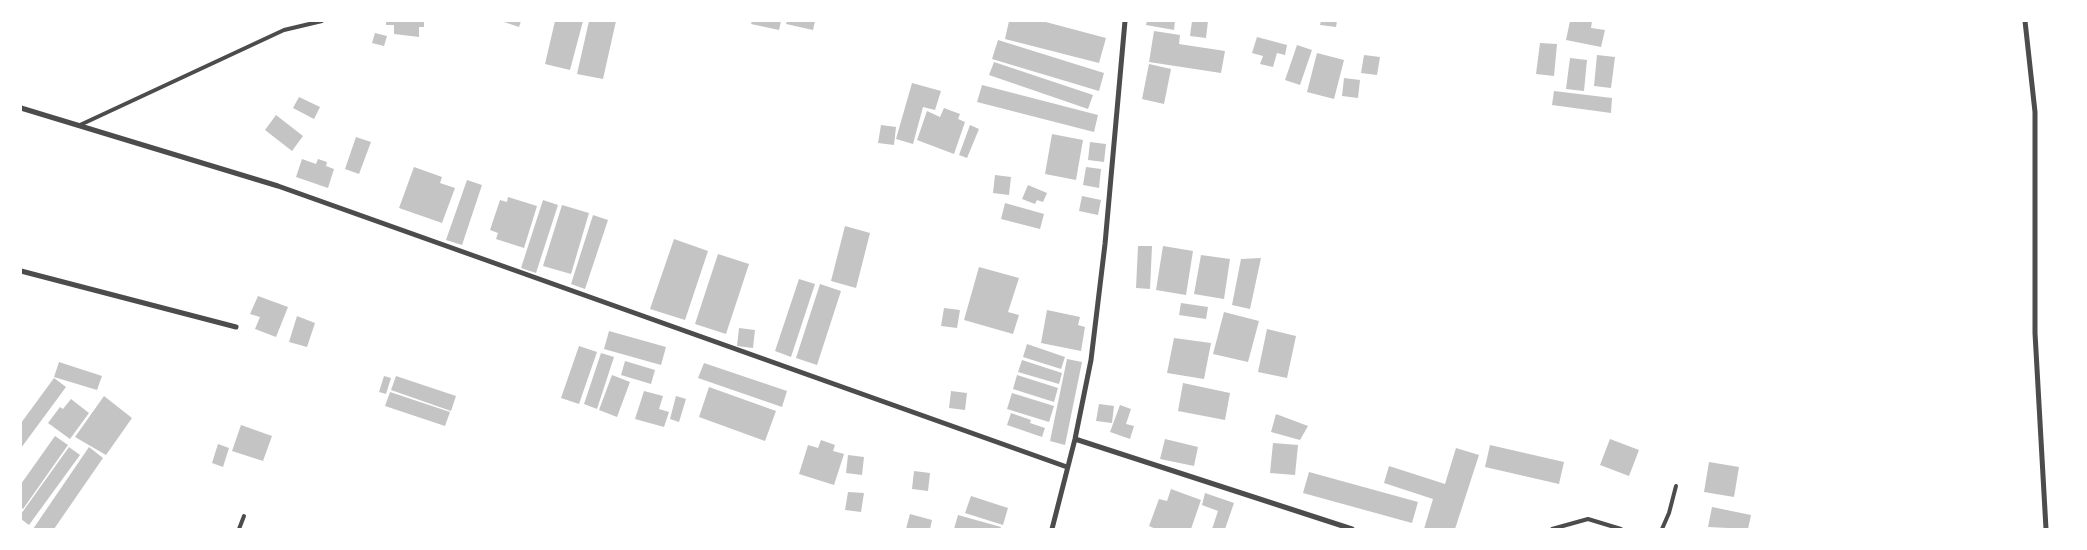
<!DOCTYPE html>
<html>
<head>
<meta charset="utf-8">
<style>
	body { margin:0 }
	#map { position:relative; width:2087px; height:550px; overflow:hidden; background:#fff; font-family:Cabin,sans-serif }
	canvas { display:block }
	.frame { position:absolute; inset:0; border:22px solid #fff; pointer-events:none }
</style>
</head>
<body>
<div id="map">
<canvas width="2087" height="550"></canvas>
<div class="frame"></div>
</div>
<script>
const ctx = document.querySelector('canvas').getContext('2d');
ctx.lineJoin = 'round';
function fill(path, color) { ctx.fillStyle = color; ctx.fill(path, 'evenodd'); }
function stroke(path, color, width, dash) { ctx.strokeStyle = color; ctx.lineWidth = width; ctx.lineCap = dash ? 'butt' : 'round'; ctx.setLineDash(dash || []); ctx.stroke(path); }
fill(new Path2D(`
	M386 21H424V27H419V37L394 34V25H386Z
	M501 21H521L519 27Z
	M555 21H583L570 70 545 64Z
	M589 21H616L603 79 577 74Z
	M752 21H781L779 30 751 24Z
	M787 21H815L813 30 786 24Z
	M1009 21H1042L1106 38 1099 63 1005 39Z
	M1147 21H1175L1174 30 1146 25Z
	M1192 21H1208L1206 38 1190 36Z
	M1321 21H1337L1336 27 1320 25Z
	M1570 21H1592L1591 28 1605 30 1601 47 1566 40Z
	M1154 31 1180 35 1179 44 1225 51 1221 73 1149 62Z
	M375 33 387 36 384 46 372 43Z
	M1257 37 1287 45 1285 55 1277 53 1273 67 1260 64 1263 56 1252 53Z
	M998 40 1104 73 1099 91 992 59Z
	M1540 43 1557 44 1554 76 1536 74Z
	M1297 45 1312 50 1300 85 1285 80Z
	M1317 53 1344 60 1334 99 1307 92Z
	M1364 55 1380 57 1377 75 1361 73Z
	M1597 55 1615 57 1611 88 1594 86Z
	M1570 58 1587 60 1584 91 1566 89Z
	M994 62 1093 95 1088 109 989 75Z
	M1149 64 1171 69 1164 104 1142 99Z
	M1344 78 1360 80 1358 98 1342 96Z
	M912 83 941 91 935 110 923 107 913 144 896 139Z
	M982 85 1098 115 1094 132 977 102Z
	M1554 91 1612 98 1611 113 1552 105Z
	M299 97 320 107 314 119 293 108Z
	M944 108 960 114 958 119 965 122 954 154 917 140 927 111 940 117Z
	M276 115 303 136 292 151 265 130Z
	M881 125 896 127 894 145 878 143Z
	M970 125 979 129 967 158 959 155Z
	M1052 134 1083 140 1076 180 1045 174Z
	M356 137 371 142 359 174 345 169Z
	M1090 142 1106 144 1104 162 1088 160Z
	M302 159 316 164 318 159 327 162 326 166 334 169 328 188 296 177Z
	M414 167 442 177 440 183 455 188 442 223 399 208Z
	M1086 167 1101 169 1099 188 1083 185Z
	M995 175 1011 177 1009 195 993 193Z
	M467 180 482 185 462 245 446 240Z
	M1028 185 1047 193 1043 202 1037 200 1035 204 1022 199Z
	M1082 196 1101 200 1098 215 1079 211Z
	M508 197 537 206 524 248 496 239 498 233 490 230 500 200 507 202Z
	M543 200 558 205 536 273 521 268Z
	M1005 203 1044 214 1040 229 1001 219Z
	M562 205 589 213 571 274 543 266Z
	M593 215 608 220 585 289 571 284Z
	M845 226 870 233 856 288 831 281Z
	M674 239 708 251 685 320 650 309Z
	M1138 246H1152L1150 289 1136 288Z
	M1163 246 1193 251 1186 295 1156 290Z
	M718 254 749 264 726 334 695 324Z
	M1201 255 1230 259 1224 299 1194 294Z
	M1261 258 1250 309 1232 305 1241 259Z
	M979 267 1019 278 1008 312 1019 315 1013 334 964 320Z
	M799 279 815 284 791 357 775 351Z
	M820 284 841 291 817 365 796 358Z
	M258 296 288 307 276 337 255 329 260 317 250 314Z
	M1181 303 1208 307 1206 319 1179 315Z
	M944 308 960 310 957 328 941 326Z
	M1047 310 1080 317 1078 325 1085 327 1081 351 1041 343Z
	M1224 312 1259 321 1248 362 1213 354Z
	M297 316 315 323 307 347 289 342Z
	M739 328 755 330 753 348 737 346Z
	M1267 329 1296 336 1287 378 1258 372Z
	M609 331 666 347 661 365 604 349Z
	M1174 338 1211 343 1204 379 1167 373Z
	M1027 344 1065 357 1061 369 1023 357Z
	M579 346 597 352 579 404 561 398Z
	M601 353 614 357 597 409 584 404Z
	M1067 359 1082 362 1065 445 1050 441Z
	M1022 360 1062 373 1059 384 1018 372Z
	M625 361 655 370 651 384 621 375Z
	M59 362 102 376 97 390 54 377Z
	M704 363 787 391 782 407 698 378Z
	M612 375 630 382 617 417 599 410Z
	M1017 375 1058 388 1054 402 1013 389Z
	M384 376 391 378 386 394 379 392Z
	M396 376 456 396 451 411 391 390Z
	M54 378 66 387 21 448V423Z
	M1183 383 1230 393 1225 420 1178 411Z
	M709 387 776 411 765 441 699 417Z
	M644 391 663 396 659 409 669 412 664 427 635 419Z
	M951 391 967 393 965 410 949 408Z
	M390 392 450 412 445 426 385 406Z
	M1012 393 1054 406 1049 422 1007 409Z
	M104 396 132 418 106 455 75 437Z
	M676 396 686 399 679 422 670 419Z
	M71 399 89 413 70 439 48 423 60 407 63 409Z
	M1099 404 1114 406 1112 423 1096 421Z
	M1120 405 1131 409 1126 424 1134 426 1130 439 1110 432Z
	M1011 413 1031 420 1030 423 1045 428 1042 437 1007 425Z
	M1276 414 1308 426 1300 440 1271 432Z
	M241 425 272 436 263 461 232 451Z
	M55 436 68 445 23 509 21 507V484Z
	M1165 439 1198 447 1194 466 1160 459Z
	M1610 439 1639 450 1629 476 1600 465Z
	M821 440 835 445 833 451 844 454 834 485 799 474 808 445 818 448Z
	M1273 443 1298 445 1295 475 1270 473Z
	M218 444 229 448 223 467 212 463Z
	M1490 445 1564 462 1559 484 1485 467Z
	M69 447 80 455 29 525 21 519V514Z
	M89 447 103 458 54 529H33Z
	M1456 448 1479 455 1455 529H1424L1433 499 1384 483 1389 466 1445 484Z
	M848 455 864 457 862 475 846 473Z
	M1709 462 1739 467 1734 497 1704 492Z
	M914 471 930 473 928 491 912 489Z
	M1309 472 1418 502 1412 523 1303 493Z
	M1171 489 1201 500 1191 529H1156L1149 526 1159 499 1167 501Z
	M848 492 864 493 861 512 845 510Z
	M1205 493 1234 503 1225 529H1212L1218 511 1202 505Z
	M971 496 1008 508 1003 525 965 513Z
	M1712 507 1751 515 1748 529 1708 527Z
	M910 514 932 520 930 529H906Z
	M958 515 1001 527 1000 529H954Z`), '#c4c4c4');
stroke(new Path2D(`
	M80 125 284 30 322 21
	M239 529 244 516
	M1552 529 1588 519 1621 529
	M1662 529 1669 513 1676 486`), '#4c4c4c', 4);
stroke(new Path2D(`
	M2025 21 2035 112V333L2046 529
	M21 108 278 186 1067 467
	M21 271 236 327
	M1075 439 1352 529
	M1052 529 1075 439 1091 360 1105 244 1125 21`), '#4c4c4c', 5);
</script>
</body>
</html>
